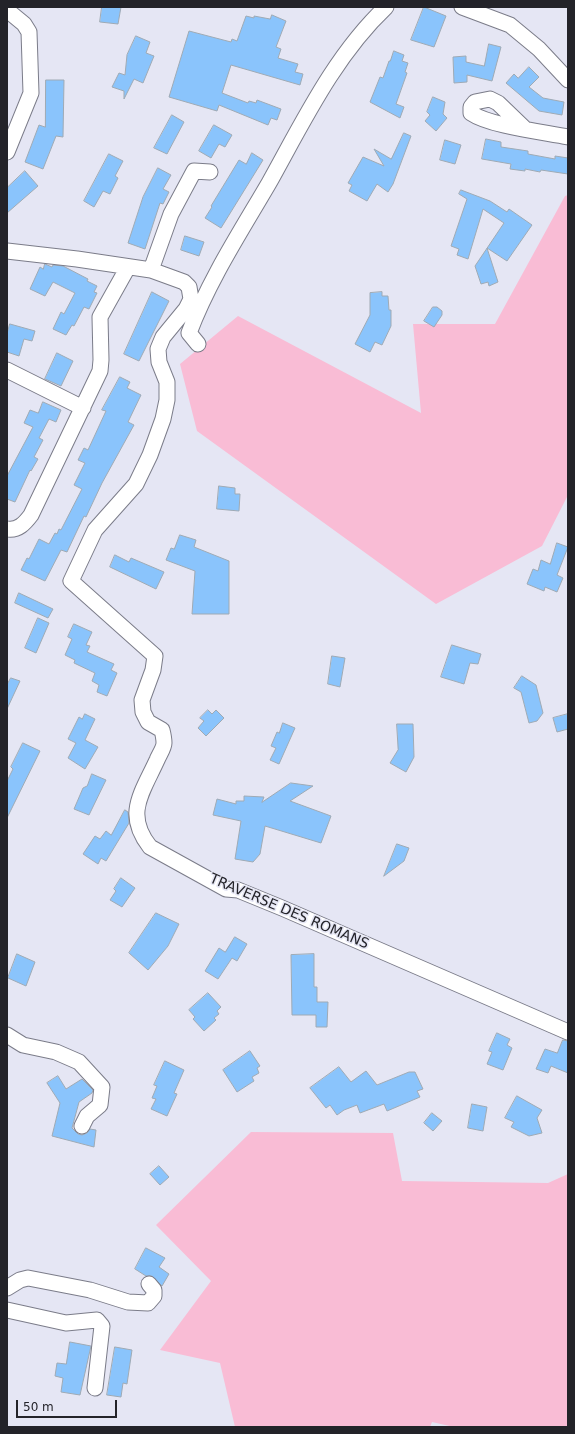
<!DOCTYPE html>
<html>
<head>
<meta charset="utf-8">
<style>
	body { margin:0 }
	#map { position:relative; width:575px; height:1434px; overflow:hidden; background:#e5e6f4; font-family:"DejaVu Sans",sans-serif }
	canvas { display:block }
	.frame { position:absolute; inset:0; border:8px solid #232329; pointer-events:none }
	.scale { position:absolute; left:16px; top:1400px; width:101px; height:18px; box-sizing:border-box; border:2px solid #232329; border-top:0; padding-left:5px; font-size:12px; line-height:14px; white-space:nowrap; color:#232329; -webkit-text-stroke:3px #e5e6f4; paint-order:stroke }
</style>
</head>
<body>
<div id="map">
<canvas width="575" height="1434"></canvas>
<div class="frame"></div>
<div class="scale">50 m</div>
</div>
<script>
const ctx = document.querySelector('canvas').getContext('2d');
ctx.lineJoin = 'round';
function fill(path, color) { ctx.fillStyle = color; ctx.fill(path, 'evenodd'); }
function stroke(path, color, width, dash) { ctx.strokeStyle = color; ctx.lineWidth = width; ctx.lineCap = dash ? 'butt' : 'round'; ctx.setLineDash(dash || []); ctx.stroke(path); }
function write(font, color, halo, rows, align = 'center') {
  ctx.font = font + ' "DejaVu Sans",sans-serif'; ctx.lineWidth = 3; ctx.setLineDash([]); ctx.textBaseline = 'middle'; ctx.strokeStyle = halo; ctx.fillStyle = color; for (const [text, x, y, turn = 0] of rows) {
    ctx.save(); ctx.translate(x, y); ctx.rotate((+turn || 0) * Math.PI / 180); ctx.textAlign = isNaN(turn) ? turn : align; if (halo) ctx.strokeText(text, 0, 0); ctx.fillText(text, 0, 0); ctx.restore();
  }
}
fill(new Path2D(`
	M568 195V495L542 546 436 604 197 431 180 364 238 316 421 413 413 324H495L565 196Z
	M251 1132 393 1133 402 1181 548 1183 568 1174V1427H454L432 1422 430 1427H235L220 1363 160 1350 211 1281 156 1225Z`), '#f9bcd5');
const building = new Path2D(`
	M102 7H121L118 24 100 22Z
	M424 7 446 16 434 47 411 40Z
	M272 15 286 21 276 47 281 49 278 58 298 64 295 72 303 74 300 85 231 65 222 93 248 103 249 101 256 103 257 100 281 109 277 120 271 118 268 125 219 105 217 111 169 97 189 31 231 42 232 39 237 41 246 16 254 18V16L270 19Z
	M136 36 150 42 146 53 154 56 143 83 134 79 124 99V91L112 87 119 73 125 75 127 55Z
	M489 44 501 47 492 81 467 75V82L454 83 453 57 466 56V62L484 66Z
	M394 51 404 55 402 61 408 63 405 72 407 73 396 104 404 107 400 118 370 102 380 77 383 78 389 61H390Z
	M529 67 539 77 529 87 543 98 564 102 562 115 539 111 506 83 514 74 518 78Z
	M46 80H64L63 137 56 136 43 169 25 162 39 125 45 127Z
	M433 97 445 102 443 114 447 118 436 131 425 121 430 115 427 112Z
	M172 115 184 122 167 154 154 148Z
	M214 125 232 135 225 147 219 144 211 158 199 151Z
	M404 133 411 136 393 184 388 192 377 184 367 201 349 191 352 185 348 183 363 157 384 166 374 149 391 159Z
	M486 139 501 142V147L528 151V154L555 159V156L568 158V174L541 170 540 172 525 169V171L510 169 511 164 482 159Z
	M445 140 461 145 455 164 440 160Z
	M252 153 263 160 221 228 205 218 212 207 211 206 239 160 246 164Z
	M109 154 123 161 115 176 118 178 110 194 103 191 94 207 84 201Z
	M158 168 171 175 163 189 169 192 163 204 160 203 145 249 128 243 143 197Z
	M25 171 38 186 7 213V188Z
	M461 190 490 201 507 212 509 209 532 225 507 261 487 248 498 282 489 286 488 282 481 284 475 266 504 223 483 209 468 259 457 255 459 249 451 246 467 199 459 194Z
	M185 236 204 242 199 256 181 250Z
	M45 264 52 267 53 265 63 266 88 279 87 281 97 286 94 292 97 293 89 309 84 307 74 326 72 325 66 335 53 329 61 312 64 314 75 293 53 282 45 296 30 289 40 267 43 269Z
	M152 292 169 301 139 361 124 354Z
	M382 292V296H388L389 310H391V326L382 345 375 342 370 352 355 344 370 315V293Z
	M433 307H437L442 311V315L434 327 424 321Z
	M10 324 35 331 32 341 24 339 19 356 7 352V334Z
	M57 353 73 361 61 386 45 379Z
	M120 377 130 382 127 388 141 395 128 422 134 425 102 483 86 517 84 516 67 552 61 550 45 581 21 570 27 558 29 559 39 539 49 544 55 533 57 534 59 529 61 530 82 489 74 485 85 463 78 460 84 448 88 450 106 411 102 410Z
	M43 402 61 410 56 422 49 419 39 438 43 440 34 457 38 459 31 471 30 470 15 502 7 499V476L33 427 24 423 30 410 38 413Z
	M219 486 235 488V494H240L239 511 217 509Z
	M180 535 196 540 194 547 229 561V614H192L195 571 166 560 171 548 174 549Z
	M557 543 568 547 557 575 563 578 557 592 545 587 544 591 527 584 533 569 538 571 541 560 550 564Z
	M115 555 129 562 131 558 164 572 156 589 110 567Z
	M19 593 53 609 48 618 15 603Z
	M38 618 49 623 36 653 25 648Z
	M74 624 92 632 86 645 90 646 87 652 114 664 111 670 117 673 107 696 97 692 99 685 92 681 95 673 74 663 75 660 65 655 72 639 68 637Z
	M452 645 481 654 478 664 470 663 464 684 441 677Z
	M332 656 345 658 340 687 328 684Z
	M522 676 536 685 543 713 537 721 529 723 521 692 514 688Z
	M11 678 20 681 7 709V685Z
	M208 710 212 714 216 710 224 718 206 736 198 728 204 721 200 718Z
	M85 714 95 719 85 740 98 747 85 769 68 758 76 743 68 739 79 717 82 719Z
	M568 714V729L557 732 553 718Z
	M283 723 295 728 279 764 270 760 276 748 271 746 277 732 279 733Z
	M397 724H413L414 757 406 772 390 763 398 750Z
	M23 743 40 751 7 818V781L13 769 11 767Z
	M92 774 106 780 89 815 74 809 83 788 87 786Z
	M291 783 313 786 290 801 331 816 321 843 265 826 260 854 253 862 235 859 241 821 213 815 217 799 236 804V801H244V796L264 797 262 802Z
	M125 810 128 812 129 823 106 861 101 858 98 864 83 854 95 836 100 839 106 831 111 835Z
	M397 844 409 848 404 861 384 876Z
	M121 878 135 888 122 907 110 900 116 891 114 889Z
	M156 913 179 924 168 946 148 970 129 953Z
	M235 937 247 944 237 961 232 958 218 979 205 971 219 948 225 952Z
	M17 954 35 962 26 986 8 978Z
	M314 954V987H317V1002H328L327 1027H316V1015H292L291 955Z
	M208 993 221 1007 217 1011 219 1014 214 1018 216 1020 204 1031 193 1019 195 1017 189 1010Z
	M497 1033 510 1039 507 1045 512 1048 503 1070 487 1064 492 1052 489 1051Z
	M563 1040 568 1041V1073L551 1066 548 1073 536 1069 545 1049 557 1053Z
	M250 1051 260 1066 257 1068 259 1073 252 1077 254 1081 237 1092 223 1070Z
	M165 1061 184 1070 174 1093 177 1094 167 1116 151 1109 156 1099 152 1098 157 1086 154 1085Z
	M339 1067 351 1082 366 1071 377 1085 409 1072H415L423 1089 417 1091 420 1097 387 1111 384 1104 360 1113 357 1105 344 1110 337 1115 330 1105 326 1108 310 1088Z
	M58 1076 66 1089 82 1079 93 1090 92 1093 79 1102 72 1128 78 1134 82 1135 87 1133 90 1129 96 1130 94 1147 52 1136 60 1103 47 1083Z
	M517 1096 542 1110 537 1118 542 1133 529 1136 511 1127 514 1122 505 1118Z
	M472 1104 487 1107 483 1131 468 1128Z
	M432 1113 442 1121 433 1131 424 1123Z
	M159 1166 169 1177 160 1185 150 1174Z
	M146 1248 165 1258 159 1267 169 1274 162 1286 152 1276H146L135 1269Z
	M70 1342 91 1346 80 1395 61 1392 63 1378 55 1376 57 1363 66 1364Z
	M115 1347 132 1350 127 1384 123 1383 121 1397 107 1395Z`);
fill(building, '#8ac4fc');
stroke(building, '#9faab4', 1);
const minor = new Path2D(`
	M462 7 510 25 539 49 568 80
	M7 10 24 24 29 32 31 93 7 152
	M524 128 498 103 490 99 475 102 471 107V113C490 126 543 132 568 137
	M7 251 77 259 151 270 184 282 189 287 191 299 186 309 163 337 158 349 159 362 167 382V400L163 419 150 455 136 484 95 530 71 581 155 656 153 670 142 700 143 712 148 722 162 730C163 734 164 739 164 743 164 748 159 755 157 760 142 793 124 814 150 847L226 889 238 890 282 908 568 1032
	M151 270 171 214 194 171 210 172
	M198 344 189 333C209 280 241 231 269 183 303 122 335 55 386 7
	M7 370 83 408
	M7 529C18 531 25 523 31 515L100 371 101 360 100 317 128 267
	M7 1035 23 1045 56 1052 79 1062 102 1087 100 1105 87 1116 82 1126
	M7 1288 20 1280 28 1278 90 1290 128 1302 148 1303 154 1296V1290L149 1284
	M7 1310 66 1323 97 1320 102 1326 95 1388`);
stroke(minor, '#7b7c89', 17);
stroke(minor, '#fff', 15);
write('14px', '#232329', '#e5e6f4', [
	["TRAVERSE DES ROMANS",289,912,23]
]);
</script>
</body>
</html>
